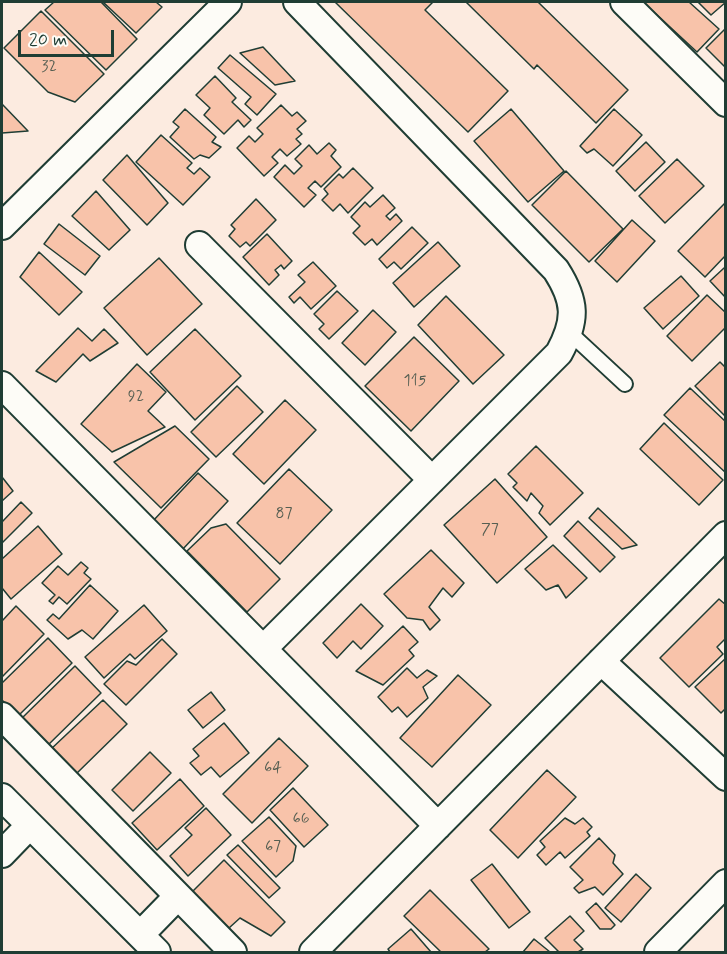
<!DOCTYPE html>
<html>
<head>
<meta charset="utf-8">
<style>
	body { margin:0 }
	#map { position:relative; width:727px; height:954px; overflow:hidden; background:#fcebe0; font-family:Mynerve,sans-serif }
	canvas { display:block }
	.frame { position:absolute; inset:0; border:3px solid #1f3d34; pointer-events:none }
	.scale { position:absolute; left:18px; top:30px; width:96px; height:27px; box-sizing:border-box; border:3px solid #1f3d34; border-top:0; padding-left:8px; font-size:18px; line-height:21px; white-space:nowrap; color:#1f3d34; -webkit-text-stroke:4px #fdfcf7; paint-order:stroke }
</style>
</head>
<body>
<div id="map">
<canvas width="727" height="954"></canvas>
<div class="frame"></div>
<div class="scale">20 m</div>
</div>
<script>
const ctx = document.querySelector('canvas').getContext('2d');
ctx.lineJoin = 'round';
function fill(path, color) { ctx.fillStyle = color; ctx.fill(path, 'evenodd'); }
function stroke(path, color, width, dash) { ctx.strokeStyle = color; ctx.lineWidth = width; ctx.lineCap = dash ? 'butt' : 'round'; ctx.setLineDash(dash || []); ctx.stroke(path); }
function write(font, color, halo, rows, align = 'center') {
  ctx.font = font + ' Mynerve,sans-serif'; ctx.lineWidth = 5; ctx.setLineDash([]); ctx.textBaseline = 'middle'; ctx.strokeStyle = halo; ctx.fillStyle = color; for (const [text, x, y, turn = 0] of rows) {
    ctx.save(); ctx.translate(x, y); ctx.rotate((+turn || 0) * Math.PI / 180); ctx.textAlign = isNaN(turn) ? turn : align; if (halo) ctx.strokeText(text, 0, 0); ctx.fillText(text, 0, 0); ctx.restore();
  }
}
const building = new Path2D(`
	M54 2H101L137 39 106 70 45 10Z
	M103 2H156L162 7 136 33Z
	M335 2H433L425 10 508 91 468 132Z
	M466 2H538L628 90 596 123 537 65 534 69Z
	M643 2H689L719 29 697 52Z
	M698 2H726L711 15Z
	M41 11 104 74 75 102 48 92 4 48Z
	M726 28V68L706 48Z
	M263 47 295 81 275 85 240 53Z
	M230 55 276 94 257 115 245 104 251 97 218 68Z
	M215 76 236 98 232 102 251 120 244 127 238 120 224 134 204 115 210 108 196 95Z
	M2 104 28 131 2 133Z
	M281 105 292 116 297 112 306 121 297 129 302 134 296 139 301 144 287 156 280 149 272 157 278 163 264 176 237 148 249 136 255 142 263 134 257 128Z
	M185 109 216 137 212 142 221 147 209 158 200 155 194 159 170 137 179 127 173 122Z
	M511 109 564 171 528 202 474 141Z
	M614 109 642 135 613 166 594 149 587 153 580 146Z
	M161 135 192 163 187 168 194 174 200 168 210 177 183 205 136 162Z
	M646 142 665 162 635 191 616 171Z
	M329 143 336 150 331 156 341 167 321 187 315 181 308 188 316 195 304 207 274 177 285 165 294 174 302 166 295 159 309 145 317 154Z
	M127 155 168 203 147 225 103 180Z
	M677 159 704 186 665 223 639 196Z
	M353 168 373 188 348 213 340 204 333 211 322 200 328 194 324 189 339 174 343 178Z
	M566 171 623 229 589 262 532 205Z
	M96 191 130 230 109 250 72 216Z
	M383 195 395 208 386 216 390 220 396 214 402 221 377 245 372 239 365 245 353 233 360 226 351 217 365 202 370 207Z
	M256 199 276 220 250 246 246 242 240 247 229 236 235 229 231 225Z
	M726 202V255L705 277 678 251Z
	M632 220 655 241 617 282 595 261Z
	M59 224 100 256 85 275 44 244Z
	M412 227 428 243 401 269 394 262 387 268 379 259Z
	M267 234 292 261 284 269 281 265 275 270 279 275 269 285 243 257Z
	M438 242 460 266 414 307 393 283Z
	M39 252 82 292 59 315 20 277Z
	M159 258 202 304 147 355 104 308Z
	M313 262 336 286 311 309 300 297 294 303 289 297 305 282 298 275Z
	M724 268 726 269V298L710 281Z
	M681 276 699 296 663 329 644 308Z
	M337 291 358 311 329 339 319 329 324 324 314 314Z
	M707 295 726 313V327L692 361 667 336Z
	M446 296 504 355 473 384 418 325Z
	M373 310 396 332 365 365 342 343Z
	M78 328 92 341 104 329 118 343 90 361 83 354 56 382 36 371Z
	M195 329 241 376 195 420 150 372Z
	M414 337 459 381 411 431 365 386Z
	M720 362 726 368V417L695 386Z
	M137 364 166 392 148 411 165 427 112 452 81 424Z
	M237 386 263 412 216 457 191 432Z
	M690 388 726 422V473L664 415Z
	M285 400 316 430 264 484 233 454Z
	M664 423 723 480 699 505 640 449Z
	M175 426 209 459 161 508 114 462Z
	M536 446 583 493 550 525 539 513 543 506 531 493 527 501 513 487 517 483 508 474Z
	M289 469 332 510 280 564 237 523Z
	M198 473 228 501 182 550 152 522Z
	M2 477 13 491 2 501Z
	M495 479 547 537 497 583 444 525Z
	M21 502 32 513 2 543V522Z
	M598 508 637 545 622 549 589 518Z
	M578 521 615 557 600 572 564 536Z
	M226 524 280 579 247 612 187 551 211 528Z
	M38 526 62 554 11 599 2 588V559Z
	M553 545 587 578 566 598 558 585 546 590 525 569Z
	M431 550 464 583 452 597 443 588 429 607 440 620 430 630 423 620 407 618 384 594Z
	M81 562 88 568 84 573 91 579 67 604 59 597 53 604 49 601 55 595 42 583 58 566 68 575Z
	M90 585 118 611 93 639 82 630 68 639 47 620 53 614 59 619Z
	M719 599 726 605V638L717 647 723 654 689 687 660 658Z
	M361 604 383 626 361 649 353 641 337 658 323 643Z
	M144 605 167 631 135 659 130 654 104 678 85 657Z
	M16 606 44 634 2 677V621Z
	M403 626 418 642 409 650 414 656 383 685 356 671Z
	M48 638 72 663 18 716 2 700V683Z
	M162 639 177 654 126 705 104 684 127 661 136 665Z
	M726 658V708L721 713 695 687Z
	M75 666 101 693 47 746 21 719Z
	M407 668 417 678 427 670 437 676 423 687 428 698 407 717 398 707 392 712 378 697Z
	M458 675 491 705 432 767 400 738Z
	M211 692 225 710 203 728 188 710Z
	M103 700 127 724 75 775 50 750Z
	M224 723 249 753 220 777 211 767 201 775 190 763 199 756 193 749Z
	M279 738 308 766 252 823 223 794Z
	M150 752 171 773 133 811 112 790Z
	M547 770 576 797 518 858 490 830Z
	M180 779 204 806 157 850 132 823Z
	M293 788 328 825 304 847 270 810Z
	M206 808 231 835 188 876 170 856 192 835 185 828Z
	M269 817 296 846 293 861 276 877 242 841Z
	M565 818 575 824 583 818 592 827 587 832 590 836 565 858 560 852 546 865 537 855 545 847 540 841Z
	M599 838 615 855 613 863 623 874 603 895 595 887 579 893 574 888 583 880 570 867Z
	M238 845 280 888 269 898 227 855Z
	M224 860 285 922 271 936 240 918 229 928 192 892Z
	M492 864 530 912 509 928 471 880Z
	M636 874 651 888 621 922 605 908Z
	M430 890 489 949 485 952H441L404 916Z
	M596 903 615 925 611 929H600L586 912Z
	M570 916 584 931 574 940 583 949 578 952H559L545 938Z
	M411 929 431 952H390L388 949Z
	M534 939 550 952H523Z`);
fill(building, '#f8c3aa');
stroke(building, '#1f3d34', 1.5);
const service = new Path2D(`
	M570 333 625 384`);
const minor = new Path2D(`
	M624 2 726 103
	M2 226 228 2
	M199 245 432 480
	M2 385 438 826
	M263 649 559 353C577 320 576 301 556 270L297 2
	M601 661 726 777
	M2 716 233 952
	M2 797 157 952
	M2 854 30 825
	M140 935 178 896
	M313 952 726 535
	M658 952 726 883`);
stroke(service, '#1f3d34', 18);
stroke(minor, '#1f3d34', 30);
stroke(service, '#fdfcf7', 14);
stroke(minor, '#fdfcf7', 26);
write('16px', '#555e52', null, [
	["32",49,68],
	["115",415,382],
	["92",136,398],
	["87",284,515],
	["77",490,531],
	["64",273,769],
	["66",301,820],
	["67",273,848]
]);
</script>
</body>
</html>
